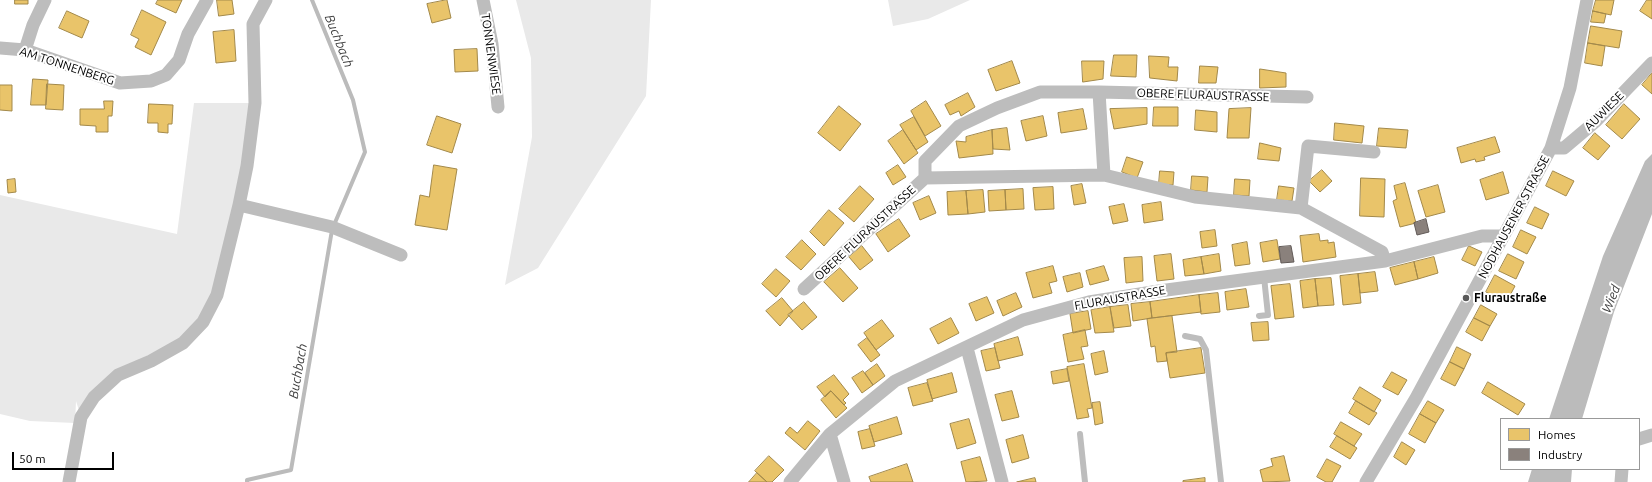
<!DOCTYPE html>
<html>
<head>
<meta charset="utf-8">
<style>
	body { margin:0 }
	#map { position:relative; width:1652px; height:482px; overflow:hidden; background:#fff; font-family:Ubuntu,sans-serif }
	canvas { display:block }
	.legend { position:absolute; left:1500px; top:418px; width:140px; height:52px; box-sizing:border-box; background:#fff; border:1px solid #999; margin:0; padding:5px 7px; list-style:none; font-size:12px; color:#000 }
	.legend li { display:flex; align-items:center; gap:8px; height:20px }
	.legend b { width:20px; border:1px solid #999 }
	.scale { position:absolute; left:12px; top:452px; width:102px; height:18px; box-sizing:border-box; border:2px solid #000; border-top:0; padding-left:5px; font-size:12px; line-height:14px; white-space:nowrap; color:#000; -webkit-text-stroke:3px #fff; paint-order:stroke }
</style>
</head>
<body>
<div id="map">
<canvas width="1652" height="482"></canvas>
<ul class="legend">
<li><b style="height:11px;background:#e9c46a"></b>Homes</li>
<li><b style="height:11px;background:#8a817c"></b>Industry</li>
</ul>
<div class="scale">50 m</div>
</div>
<script>
const ctx = document.querySelector('canvas').getContext('2d');
ctx.lineJoin = 'round';
function fill(path, color) { ctx.fillStyle = color; ctx.fill(path, 'evenodd'); }
function stroke(path, color, width, dash) { ctx.strokeStyle = color; ctx.lineWidth = width; ctx.lineCap = dash ? 'butt' : 'round'; ctx.setLineDash(dash || []); ctx.stroke(path); }
function write(font, color, halo, rows, align = 'center') {
  ctx.font = font + ' Ubuntu,sans-serif'; ctx.lineWidth = 4; ctx.setLineDash([]); ctx.textBaseline = 'middle'; ctx.strokeStyle = halo; ctx.fillStyle = color; for (const [text, x, y, turn = 0] of rows) {
    ctx.save(); ctx.translate(x, y); ctx.rotate((+turn || 0) * Math.PI / 180); ctx.textAlign = isNaN(turn) ? turn : align; if (halo) ctx.strokeText(text, 0, 0); ctx.fillText(text, 0, 0); ctx.restore();
  }
}
fill(new Path2D(`
	M516 0H651L646 96 538 268 505 285 532 137 531 58Z
	M888 0H970L928 19 893 26Z
	M194 103H255L217 295 183 343 118 375 81 417 76 401 75 423 30 421 0 414V195L177 234Z`), '#e9e9e9');
fill(new Path2D(`
	M1652 154V214L1614 312 1582 419H1549L1603 256 1645 161Z
	M1532 469H1572L1571 482H1528Z`), '#bbb');
const homes = new Path2D(`
	M15 0H28V4H15Z
	M158 0H182L176 13 156 4Z
	M217 0H232L234 14 219 16Z
	M447 0 451 18 432 23 427 4Z
	M1596 0H1614L1611 15 1593 11Z
	M1647 0H1652V19L1640 11Z
	M142 10 166 22 151 55 135 47 139 39 131 35Z
	M67 11 89 21 82 38 59 28Z
	M1593 11 1606 14 1604 23 1591 22Z
	M1591 26 1622 31 1619 48 1588 43Z
	M234 30 236 61 216 63 213 32Z
	M1588 43 1605 46 1602 66 1585 63Z
	M477 49 478 71 455 72 454 50Z
	M1114 55H1137L1136 77 1111 76Z
	M1149 56 1169 57 1168 67H1178L1177 81 1150 78Z
	M1012 61 1020 83 996 91 988 70Z
	M1082 61H1104L1103 79 1083 82Z
	M1200 66 1218 67 1216 83H1199Z
	M1260 69 1286 73V87L1260 88Z
	M1652 73V94L1642 85Z
	M33 79 48 80 46 105H31Z
	M47 84 64 85 63 110 46 109Z
	M0 85H12V111L0 110Z
	M968 93 975 107 961 116 959 111 950 115 945 105Z
	M104 101H113L112 116H108V132H96V126L80 125V109H104Z
	M926 101 941 126 925 136 911 111Z
	M149 104 173 105 172 124H168V133L158 132V123H148Z
	M1624 104 1640 119 1622 139 1606 125Z
	M839 106 861 124 840 151 818 133Z
	M1154 107H1178V126H1153Z
	M1147 108V124L1114 129 1110 109Z
	M1251 108 1249 138H1227L1229 109Z
	M1083 109 1087 129 1061 133 1058 113Z
	M1196 110 1217 112V132L1195 130Z
	M437 116 461 124 452 153 427 145Z
	M1043 116 1047 136 1026 141 1021 121Z
	M914 117 928 142 916 150 900 125Z
	M1335 123 1364 126 1362 143 1334 140Z
	M1007 128 1010 150 993 149 992 130Z
	M1379 128 1408 130 1406 148 1377 146Z
	M903 130 918 153 904 164 888 141Z
	M992 130 993 154 959 158 956 141 966 142V137Z
	M1595 133 1610 146 1598 160 1583 148Z
	M1495 137 1500 152 1484 157 1485 160 1476 162 1475 159 1461 163 1457 148Z
	M1260 143 1281 148 1279 161 1258 159Z
	M1127 157 1143 162 1137 178 1122 172Z
	M434 165 457 169 447 230 415 225 420 195 429 197Z
	M898 165 906 177 893 185 886 173Z
	M1322 170 1332 181 1320 192 1309 181Z
	M1160 171 1174 172 1173 185 1159 184Z
	M1553 171 1574 181 1566 196 1546 186Z
	M1503 172 1509 193 1486 200 1480 180Z
	M1192 176 1208 177 1207 192 1191 190Z
	M1361 178 1385 179 1384 217 1360 216Z
	M15 179 16 192 8 193 7 180Z
	M1235 179 1250 180 1249 196 1234 195Z
	M1405 183 1416 223 1400 227 1393 201 1397 199 1394 186Z
	M1082 184 1086 203 1074 205 1071 186Z
	M1438 185 1445 212 1426 217 1418 191Z
	M860 186 874 199 854 222 839 209Z
	M1279 186 1294 188 1292 201 1277 200Z
	M1053 187 1054 209 1035 210 1033 188Z
	M1023 189 1024 209 1006 210 1005 190Z
	M983 190 985 212 968 214 966 191Z
	M1005 190 1006 210 989 211 988 191Z
	M966 191 968 214 948 215 947 192Z
	M929 196 936 213 920 220 913 203Z
	M1161 202 1163 220 1144 223 1142 205Z
	M1124 204 1128 221 1113 224 1109 207Z
	M1535 207 1549 214 1542 229 1527 223Z
	M829 210 844 223 824 246 810 232Z
	M899 219 910 236 888 252 876 234Z
	M1215 230 1217 246 1202 248 1200 232Z
	M1521 230 1536 237 1527 254 1513 247Z
	M1319 234 1320 241 1328 240V243L1334 242 1336 257 1303 262 1300 236Z
	M802 240 816 254 801 270 786 257Z
	M1277 240 1280 259 1263 262 1260 243Z
	M1247 242 1250 264 1235 266 1232 245Z
	M862 246 873 260 860 270 849 257Z
	M1469 246 1482 252 1475 266 1462 260Z
	M1171 254 1174 279 1157 281 1154 256Z
	M1219 254 1221 271 1204 274 1201 257Z
	M1508 254 1524 262 1516 279 1499 271Z
	M1142 257 1143 281 1126 283 1124 258Z
	M1201 257 1204 274 1185 276 1183 260Z
	M1434 257 1438 273 1418 279 1414 262Z
	M1414 262 1418 279 1395 285 1390 268Z
	M1053 266 1057 281 1049 283 1052 293 1033 298 1026 273Z
	M1104 266 1109 280 1090 285 1086 271Z
	M840 268 858 288 843 302 824 282Z
	M776 269 790 281 776 297 762 284Z
	M1375 272 1378 291 1360 293 1358 274Z
	M1080 273 1083 287 1067 292 1063 277Z
	M1358 274 1361 303 1343 305 1340 276Z
	M1495 275 1515 286 1506 303 1486 292Z
	M1331 278 1334 305 1318 306 1315 279Z
	M1315 279 1318 306 1303 308 1300 281Z
	M1290 284 1294 317 1275 319 1271 286Z
	M1246 289 1249 307 1227 310 1225 292Z
	M1016 293 1022 307 1003 316 997 301Z
	M1218 293 1220 312 1201 314 1199 295Z
	M1199 295 1201 312 1152 318 1150 302Z
	M987 297 994 313 976 321 969 304Z
	M782 298 793 311 780 326 766 311Z
	M804 302 817 317 802 330 788 315Z
	M1150 302 1152 318 1133 321 1131 304Z
	M1128 305 1131 326 1114 328 1110 307Z
	M1481 305 1497 314 1490 326 1474 318Z
	M1110 307 1114 332 1095 333 1091 310Z
	M1088 311 1091 329 1073 333 1070 314Z
	M1172 316 1177 352 1166 353 1167 361 1157 362 1155 346 1151 347 1147 319Z
	M951 318 959 333 938 344 930 329Z
	M1474 318 1490 326 1482 341 1466 332Z
	M882 320 894 336 876 350 864 333Z
	M1268 322 1269 340 1253 341 1251 323Z
	M1085 330 1088 346 1081 347 1084 359 1068 362 1063 335Z
	M1018 337 1023 355 998 361 994 344Z
	M867 338 880 355 871 362 858 345Z
	M1457 347 1471 354 1464 369 1450 362Z
	M995 348 1000 368 986 371 981 351Z
	M1201 348 1205 373 1170 378 1166 353Z
	M1104 351 1108 372 1095 375 1091 354Z
	M1450 362 1464 369 1455 386 1441 379Z
	M877 364 885 376 873 385 865 373Z
	M1084 364 1092 408 1087 409 1089 417 1077 419 1067 367Z
	M1067 369 1069 381 1053 384 1051 372Z
	M863 371 873 385 862 393 852 378Z
	M1392 372 1407 380 1398 395 1383 387Z
	M952 373 957 392 932 399 927 380Z
	M834 375 849 394 843 400 846 403 844 405 831 391 825 397 817 387Z
	M1488 382 1525 404 1518 415 1482 393Z
	M927 383 933 401 913 406 908 388Z
	M1360 387 1381 400 1374 412 1353 399Z
	M831 391 847 408 836 418 821 400Z
	M1012 391 1019 417 1002 421 995 395Z
	M1356 401 1377 413 1369 425 1349 413Z
	M1428 401 1444 410 1436 423 1420 414Z
	M1100 402 1103 423 1095 425 1092 403Z
	M1420 414 1436 423 1425 443 1409 434Z
	M897 417 902 434 874 442 869 426Z
	M969 419 976 443 957 449 950 424Z
	M808 421 820 431 805 450 785 433 790 427 797 433Z
	M1341 422 1362 434 1354 446 1334 434Z
	M870 429 875 446 862 449 858 432Z
	M1023 435 1029 458 1012 463 1006 440Z
	M1337 436 1357 448 1350 459 1330 447Z
	M1402 442 1415 450 1406 465 1394 457Z
	M769 456 784 470 772 482H767L755 471Z
	M1284 456 1290 481 1263 482 1260 470 1273 466 1271 459Z
	M980 457 987 481 966 482 961 462Z
	M1327 459 1341 466 1332 482H1326L1317 477Z
	M907 464 913 482H871L869 477Z
	M757 473 767 482H749Z
	M1035 478 1036 482H1017Z
	M1205 478V482H1183V481Z`);
fill(homes, '#e9c46a');
stroke(homes, '#a3894a', 1);
const industry = new Path2D(`
	M1426 219 1429 232 1417 235 1414 223Z
	M1291 246 1294 262 1281 263 1279 247Z`);
fill(industry, '#8a817c');
stroke(industry, '#615a57', 1);
stroke(new Path2D(`
	M312 0 353 100 365 152 334 225
	M247 482V480L291 470 332 230`), '#bbb', 4);
stroke(new Path2D(`
	M1259 316 1268 315 1264 277
	M1185 336 1200 339 1206 350 1221 482
	M1080 434 1085 482`), '#bdbdbd', 6);
stroke(new Path2D(`
	M483 0 492 44 498 107
	M0 48 25 50 120 83 151 81 166 75 179 60 188 34 207 0
	M25 50 33 25 45 0
	M1099 92 1104 175
	M1551 148H1564L1596 121 1652 63
	M925 178V161L959 126 997 108 1040 92H1099L1307 97
	M239 205 332 227 401 255
	M1301 208 1308 146 1374 152
	M804 289 925 178 1104 175 1195 197 1301 208 1382 252 1385 261
	M967 348 1002 482
	M830 434 844 482
	M1639 439 1652 435
	M69 482 81 417 94 397 118 375 151 361 183 343 203 322 217 295 239 205 247 166 255 103 253 24 266 0
	M790 482 830 434 895 381 1023 320 1089 302 1159 291 1385 261 1482 236H1502
	M1366 482 1416 398 1551 148 1570 88 1587 0
	M1621 482 1622 469`), '#bdbdbd', 13);
for (const [x, y, r, color] of [
	[1466,298,4,"#595959"]
]) { const dot = new Path2D(); dot.arc(x, y, r, 0, 2 * Math.PI); ctx.fillStyle = color; ctx.fill(dot); stroke(dot, '#fff', 1.5); }
write('12px', '#000', '#fff', [
	["TONNENWIESE",491,54,82],
	["AM TONNENBERG",67,66,18],
	["OBERE FLURAUSTRASSE",1203,95,2],
	["AUWIESE",1604,111,-45],
	["NODHAUSENER STRASSE",1514,217,-62],
	["OBERE FLURAUSTRASSE",865,233,-43],
	["FLURAUSTRASSE",1120,298,-10]
]);
write('bold 12px', '#000', '#fff', [
	["Fluraustraße",1474,298]
], 'left');
write('italic 13px', '#3f3f3f', '#fff', [
	["Buchbach",339,41,68],
	["Wied",1611,299,-68],
	["Buchbach",298,371,-80]
]);
</script>
</body>
</html>
